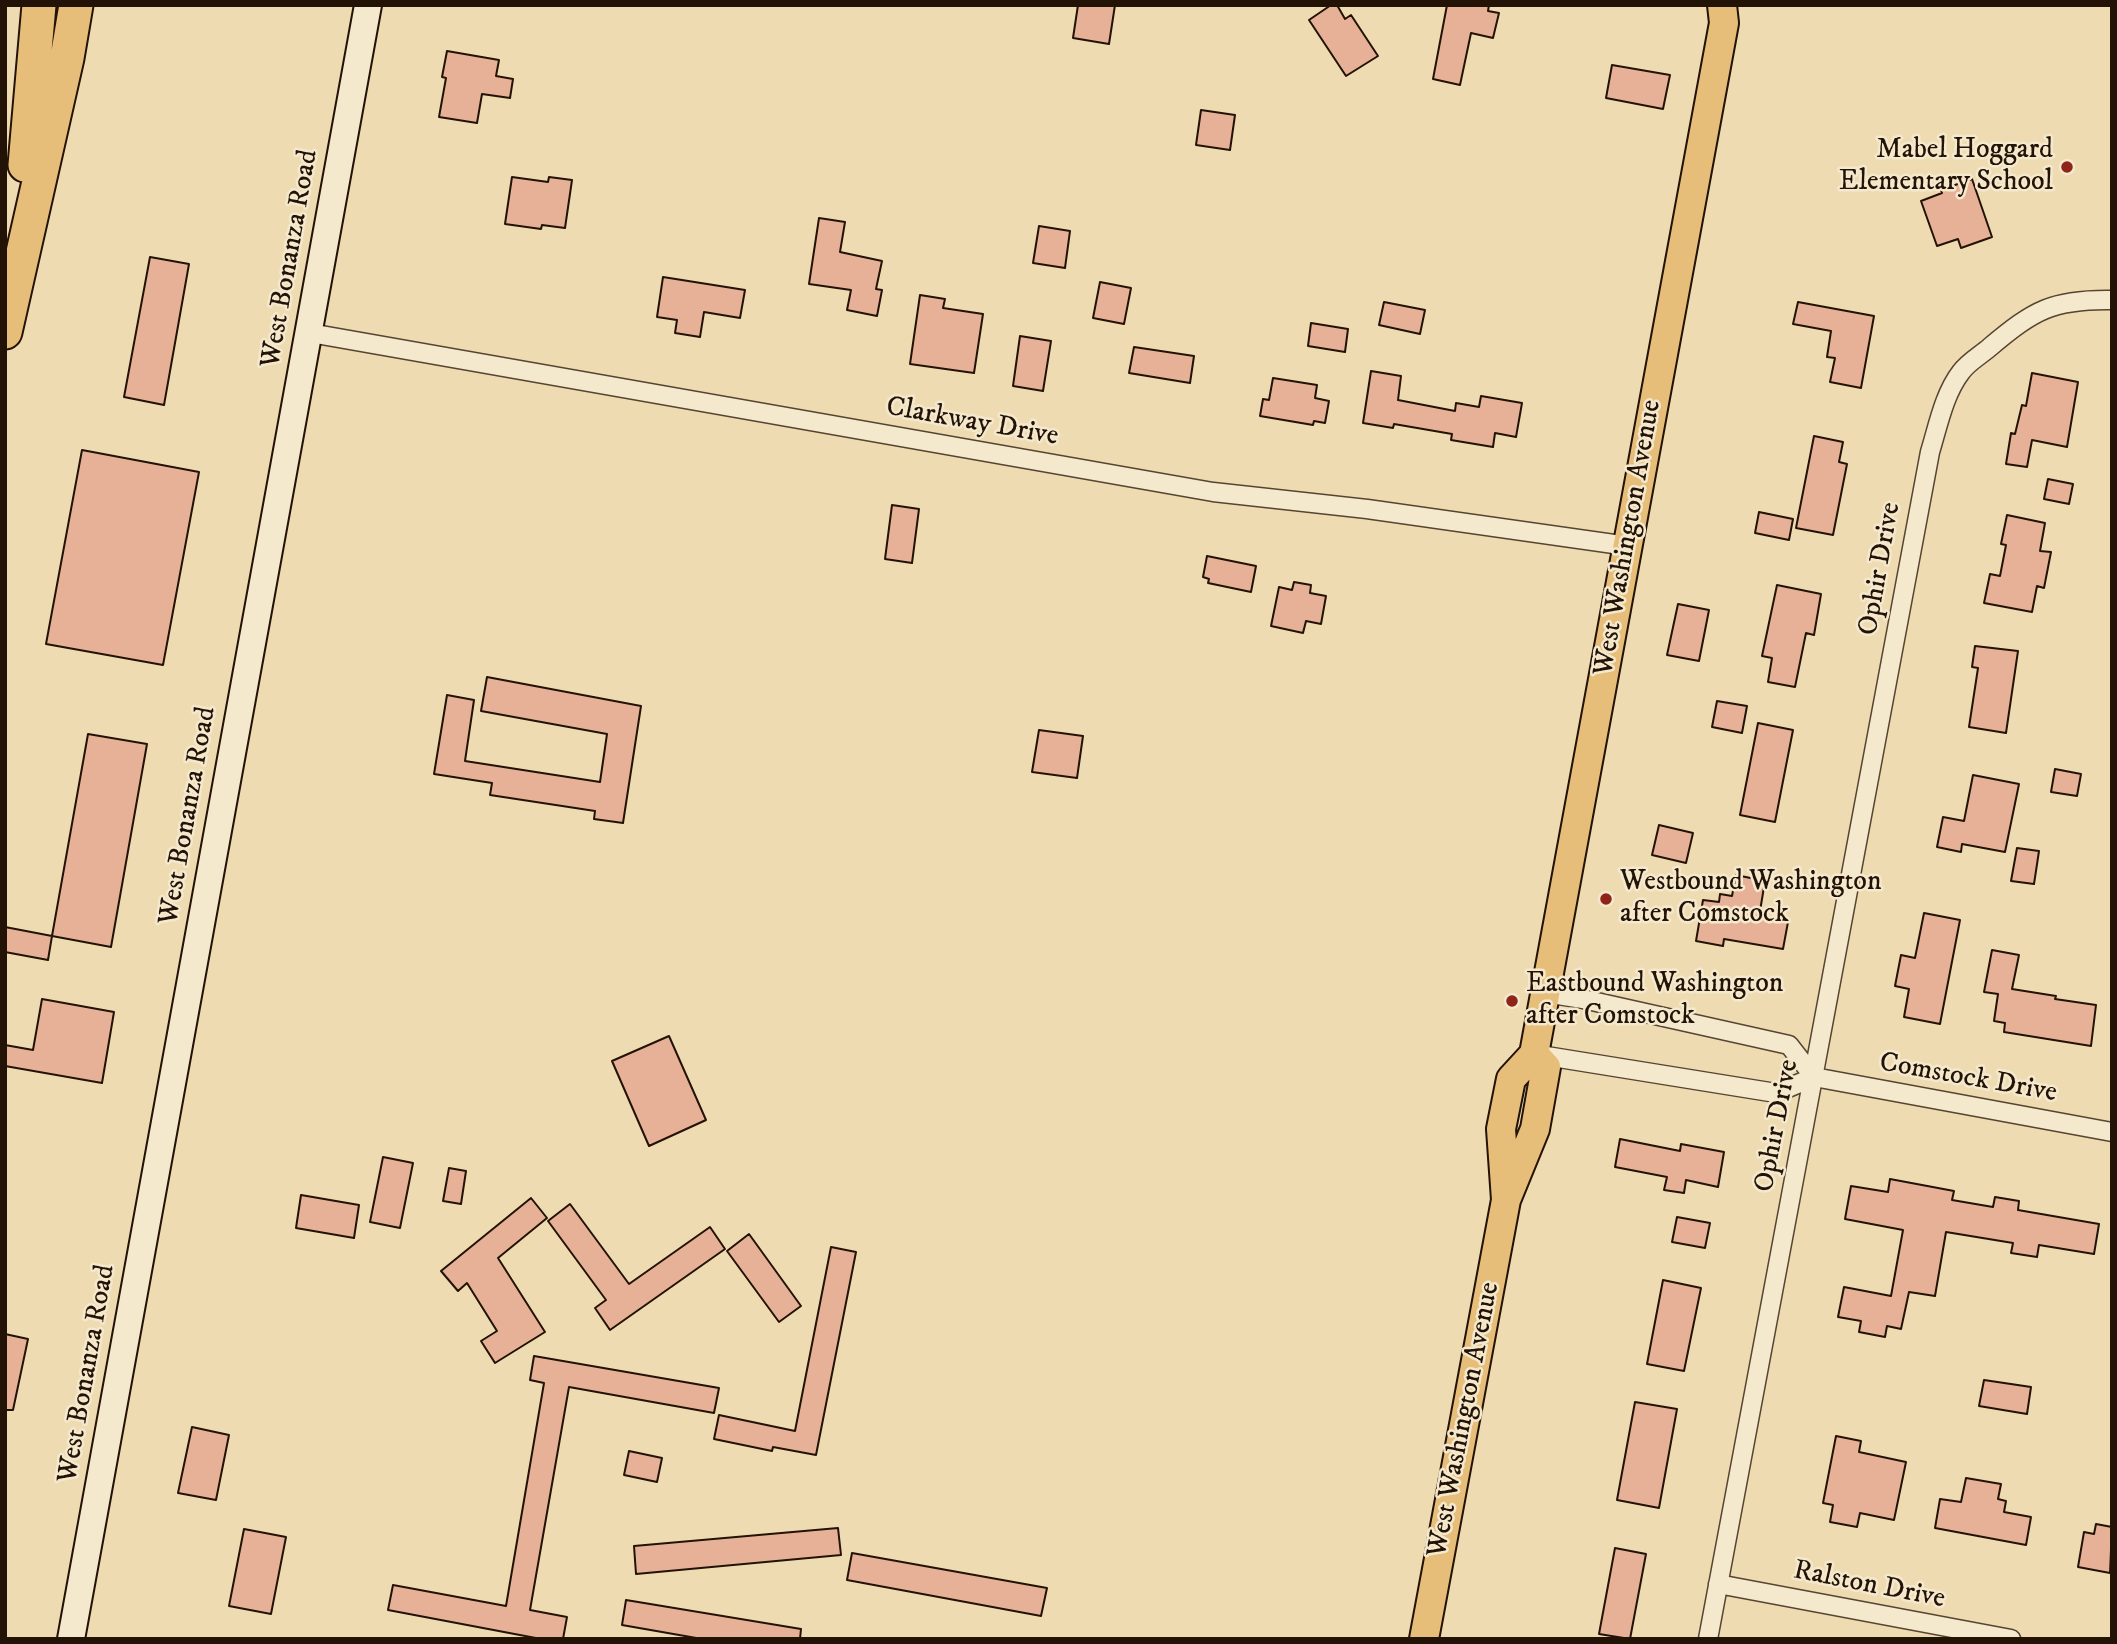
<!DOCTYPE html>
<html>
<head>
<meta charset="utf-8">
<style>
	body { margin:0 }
	#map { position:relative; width:2117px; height:1644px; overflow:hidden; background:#eedbb2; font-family:"IM FELL DW Pica",serif }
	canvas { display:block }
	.frame { position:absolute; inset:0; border:7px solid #231306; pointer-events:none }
</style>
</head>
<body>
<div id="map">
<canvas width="2117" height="1644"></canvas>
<div class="frame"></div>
</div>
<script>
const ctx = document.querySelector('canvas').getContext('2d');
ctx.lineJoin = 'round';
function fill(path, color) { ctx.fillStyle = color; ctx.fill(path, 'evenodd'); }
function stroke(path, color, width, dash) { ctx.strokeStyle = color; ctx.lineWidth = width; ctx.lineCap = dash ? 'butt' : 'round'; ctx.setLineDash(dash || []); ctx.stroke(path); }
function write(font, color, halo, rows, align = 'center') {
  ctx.font = font + ' "IM FELL DW Pica",serif'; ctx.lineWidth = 5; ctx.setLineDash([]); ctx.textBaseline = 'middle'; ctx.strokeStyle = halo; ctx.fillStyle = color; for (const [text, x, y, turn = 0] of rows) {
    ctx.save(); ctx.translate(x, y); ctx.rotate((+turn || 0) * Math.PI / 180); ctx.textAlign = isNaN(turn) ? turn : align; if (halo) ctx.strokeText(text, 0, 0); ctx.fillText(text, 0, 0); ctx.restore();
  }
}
const building = new Path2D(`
	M1078 5H1115L1109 44 1073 38Z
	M1331 5H1337L1345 19 1351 15 1378 56 1346 76 1309 20Z
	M1447 5H1489L1488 11 1499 13 1493 38 1471 33 1460 85 1433 79Z
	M447 51 499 60 496 76 513 79 510 98 482 94 477 123 439 117 446 78 442 77Z
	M1612 65 1670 75 1663 109 1606 98Z
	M1201 110 1235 115 1230 150 1196 145Z
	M512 177 548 182 549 177 572 180 565 228 542 225 541 229 505 224Z
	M1972 179 1992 237 1961 248 1958 239 1937 246 1921 201 1942 193 1941 190Z
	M819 218 845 222 840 252 882 261 876 289 882 290 877 316 847 310 851 290 809 284Z
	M1039 226 1070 231 1065 268 1033 263Z
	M150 257 189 264 164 405 124 397Z
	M663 277 745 290 740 318 704 312 700 337 675 333 677 320 657 317Z
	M1100 282 1131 288 1124 324 1093 318Z
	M920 295 945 299 943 308 983 314 974 373 910 364Z
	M1384 302 1425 310 1420 334 1379 325Z
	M1798 302 1874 316 1861 388 1830 382 1835 358 1827 357 1831 331 1793 324Z
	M1311 323 1348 329 1345 352 1308 346Z
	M1020 336 1051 341 1043 391 1013 386Z
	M1134 347 1194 356 1190 383 1129 373Z
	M1371 371 1401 376 1398 400 1455 411 1456 403 1479 407 1481 396 1522 403 1516 437 1495 433 1493 447 1451 440 1452 434 1394 424 1393 428 1363 423Z
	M2032 373 2078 382 2067 447 2032 440 2027 467 2006 464 2011 433 2015 434 2022 405 2026 406Z
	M1273 378 1317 385 1315 398 1329 401 1325 423 1314 421 1313 425 1260 416 1263 399 1269 400Z
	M1814 436 1843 442 1839 462 1847 464 1833 535 1796 528Z
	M82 450 199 472 163 665 46 644Z
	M2048 479 2073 484 2069 504 2044 499Z
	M892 505 919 509 912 563 885 559Z
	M1759 512 1793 519 1789 540 1755 533Z
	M2007 515 2045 523 2040 551 2051 552 2044 588 2037 586 2032 612 1984 603 1990 574 2000 576 2006 545 2001 544Z
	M1207 556 1256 566 1251 592 1208 583 1209 579 1203 577Z
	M1294 582 1311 585 1310 593 1326 596 1321 624 1306 621 1303 633 1271 626 1279 587 1292 590Z
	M1777 585 1821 594 1814 635 1806 633 1795 687 1768 682 1772 658 1762 656Z
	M1678 604 1709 610 1699 661 1667 655Z
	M1975 646 2018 651 2006 733 1969 727 1978 668 1972 667Z
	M487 677 641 706 623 823 594 819 595 811 490 795 492 783 434 774 447 695 474 700 465 761 600 782 607 734 481 711Z
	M1717 701 1747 706 1742 733 1712 727Z
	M1758 723 1793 730 1775 822 1740 815Z
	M1039 730 1083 736 1077 778 1032 772Z
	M88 734 147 744 111 947 52 936Z
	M2055 769 2081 774 2077 796 2051 792Z
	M1973 775 2019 784 2005 852 1962 844 1961 852 1937 847 1943 817 1964 821Z
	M1659 825 1693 833 1686 863 1652 855Z
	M2017 848 2039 851 2034 884 2011 881Z
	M1736 875 1765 881 1759 917 1788 922 1783 949 1724 939 1723 946 1696 941 1703 900 1719 902 1720 894 1732 896Z
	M1924 913 1960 920 1940 1024 1904 1017 1909 989 1895 986 1901 955 1915 958Z
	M5 927 52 936 48 960 5 952Z
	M1992 950 2019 955 2012 989 2056 996 2055 999 2096 1005 2091 1046 2004 1032 2005 1023 1994 1021 1998 994 1984 992Z
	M42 999 114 1012 102 1083 5 1066V1045L33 1050Z
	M669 1036 706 1120 649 1146 612 1061Z
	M1620 1139 1680 1151 1681 1144 1724 1152 1718 1187 1686 1180 1684 1193 1664 1190 1667 1177 1615 1167Z
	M383 1157 413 1163 400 1228 370 1222Z
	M449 1168 466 1171 461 1204 443 1201Z
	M1890 1179 1954 1191 1952 1200 1993 1207 1995 1197 2019 1201 2018 1210 2099 1224 2094 1254 2039 1245 2037 1257 2011 1253 2013 1243 1946 1232 1935 1296 1909 1292 1901 1329 1887 1326 1885 1337 1859 1332 1861 1321 1838 1317 1844 1287 1891 1296 1903 1230 1845 1219 1851 1186 1888 1192Z
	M301 1195 359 1205 354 1238 296 1228Z
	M531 1198 547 1218 498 1258 545 1332 495 1363 481 1341 497 1331 467 1283 458 1291 441 1271Z
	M570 1204 629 1284 710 1227 725 1249 610 1330 595 1308 606 1300 548 1221Z
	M1677 1217 1710 1223 1705 1248 1672 1242Z
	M749 1234 801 1306 779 1322 727 1251Z
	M831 1247 856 1252 816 1455 773 1447 772 1451 714 1439 719 1415 795 1431Z
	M1663 1280 1701 1288 1684 1371 1647 1364Z
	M5 1334 28 1339 13 1410H5Z
	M534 1356 719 1388 714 1413 569 1387 530 1610 567 1617 563 1639H541L388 1610 393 1585 506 1606 544 1383 530 1380Z
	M1984 1380 2031 1387 2027 1414 1979 1406Z
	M1635 1402 1677 1409 1659 1508 1617 1500Z
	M192 1427 229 1435 216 1500 178 1493Z
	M1836 1436 1861 1441 1859 1452 1906 1462 1894 1520 1860 1513 1857 1527 1830 1522 1833 1505 1823 1503Z
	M629 1451 662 1458 657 1482 624 1475Z
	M1966 1478 2001 1484 1998 1499 2006 1501 2004 1512 2031 1517 2026 1545 1935 1528 1940 1499 1961 1502Z
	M2096 1524 2112 1527 2110 1573 2078 1567 2084 1532 2094 1534Z
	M838 1528 841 1555 636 1574 634 1546Z
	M244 1529 286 1537 271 1614 229 1606Z
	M1615 1548 1646 1554 1630 1639 1599 1634Z
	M852 1553 1047 1588 1041 1616 847 1580Z
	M626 1600 801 1629 800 1639H702L622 1625Z`);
fill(building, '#e7b197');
stroke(building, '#231306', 2);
const minor = new Path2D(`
	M310 333 1213 492 1367 509 1628 546
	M1545 993 1583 999 1789 1045 1814 1077
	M1534 1054 1776 1093 1814 1077 2112 1132
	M1718 1584 2011 1639
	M1708 1639 1930 452C1938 426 1944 394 1961 372 1968 362 1981 355 1990 347 2034 310 2053 299 2112 300`);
const secondary = new Path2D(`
	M71 1639 368 5`);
const primary = new Path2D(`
	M1506 1200 1501 1129 1511 1079 1534 1054 1724 23 1722 5
	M1424 1639 1506 1200 1535 1129 1546 1067 1534 1054`);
const motorway = new Path2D(`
	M25 165 39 5
	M5 332 67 58 76 5`);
stroke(minor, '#564531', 21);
stroke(secondary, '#231306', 30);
stroke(primary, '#231306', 32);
stroke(motorway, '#231306', 37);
stroke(minor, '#f4e8cd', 18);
stroke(secondary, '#f4e8cd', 26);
stroke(primary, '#e7be79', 28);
stroke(motorway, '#e7be79', 33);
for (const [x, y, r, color] of [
	[2067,167,7,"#8f2418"],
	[1606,899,7,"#8f2418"],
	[1512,1001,7,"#8f2418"]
]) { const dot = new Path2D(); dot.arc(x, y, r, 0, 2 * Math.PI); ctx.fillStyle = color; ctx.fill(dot); stroke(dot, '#f4e8cd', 2.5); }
write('28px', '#231306', '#f4e8cd', [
	["Mabel Hoggard",2053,151,"right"],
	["Elementary School",2053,183,"right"],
	["Westbound Washington",1620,883],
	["after Comstock",1620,915],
	["Eastbound Washington",1526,985],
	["after Comstock",1526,1017]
], 'left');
write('28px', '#231306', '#f4e8cd', [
	["West Bonanza Road",291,259,-80],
	["Clarkway Drive",972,423,10],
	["West Washington Avenue",1629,538,-80],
	["Ophir Drive",1881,569,-80],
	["West Bonanza Road",189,816,-80],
	["Comstock Drive",1968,1079,10],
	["Ophir Drive",1778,1126,-79],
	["West Bonanza Road",88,1374,-80],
	["West Washington Avenue",1465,1420,-79],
	["Ralston Drive",1869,1586,11]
]);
</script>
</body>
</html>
